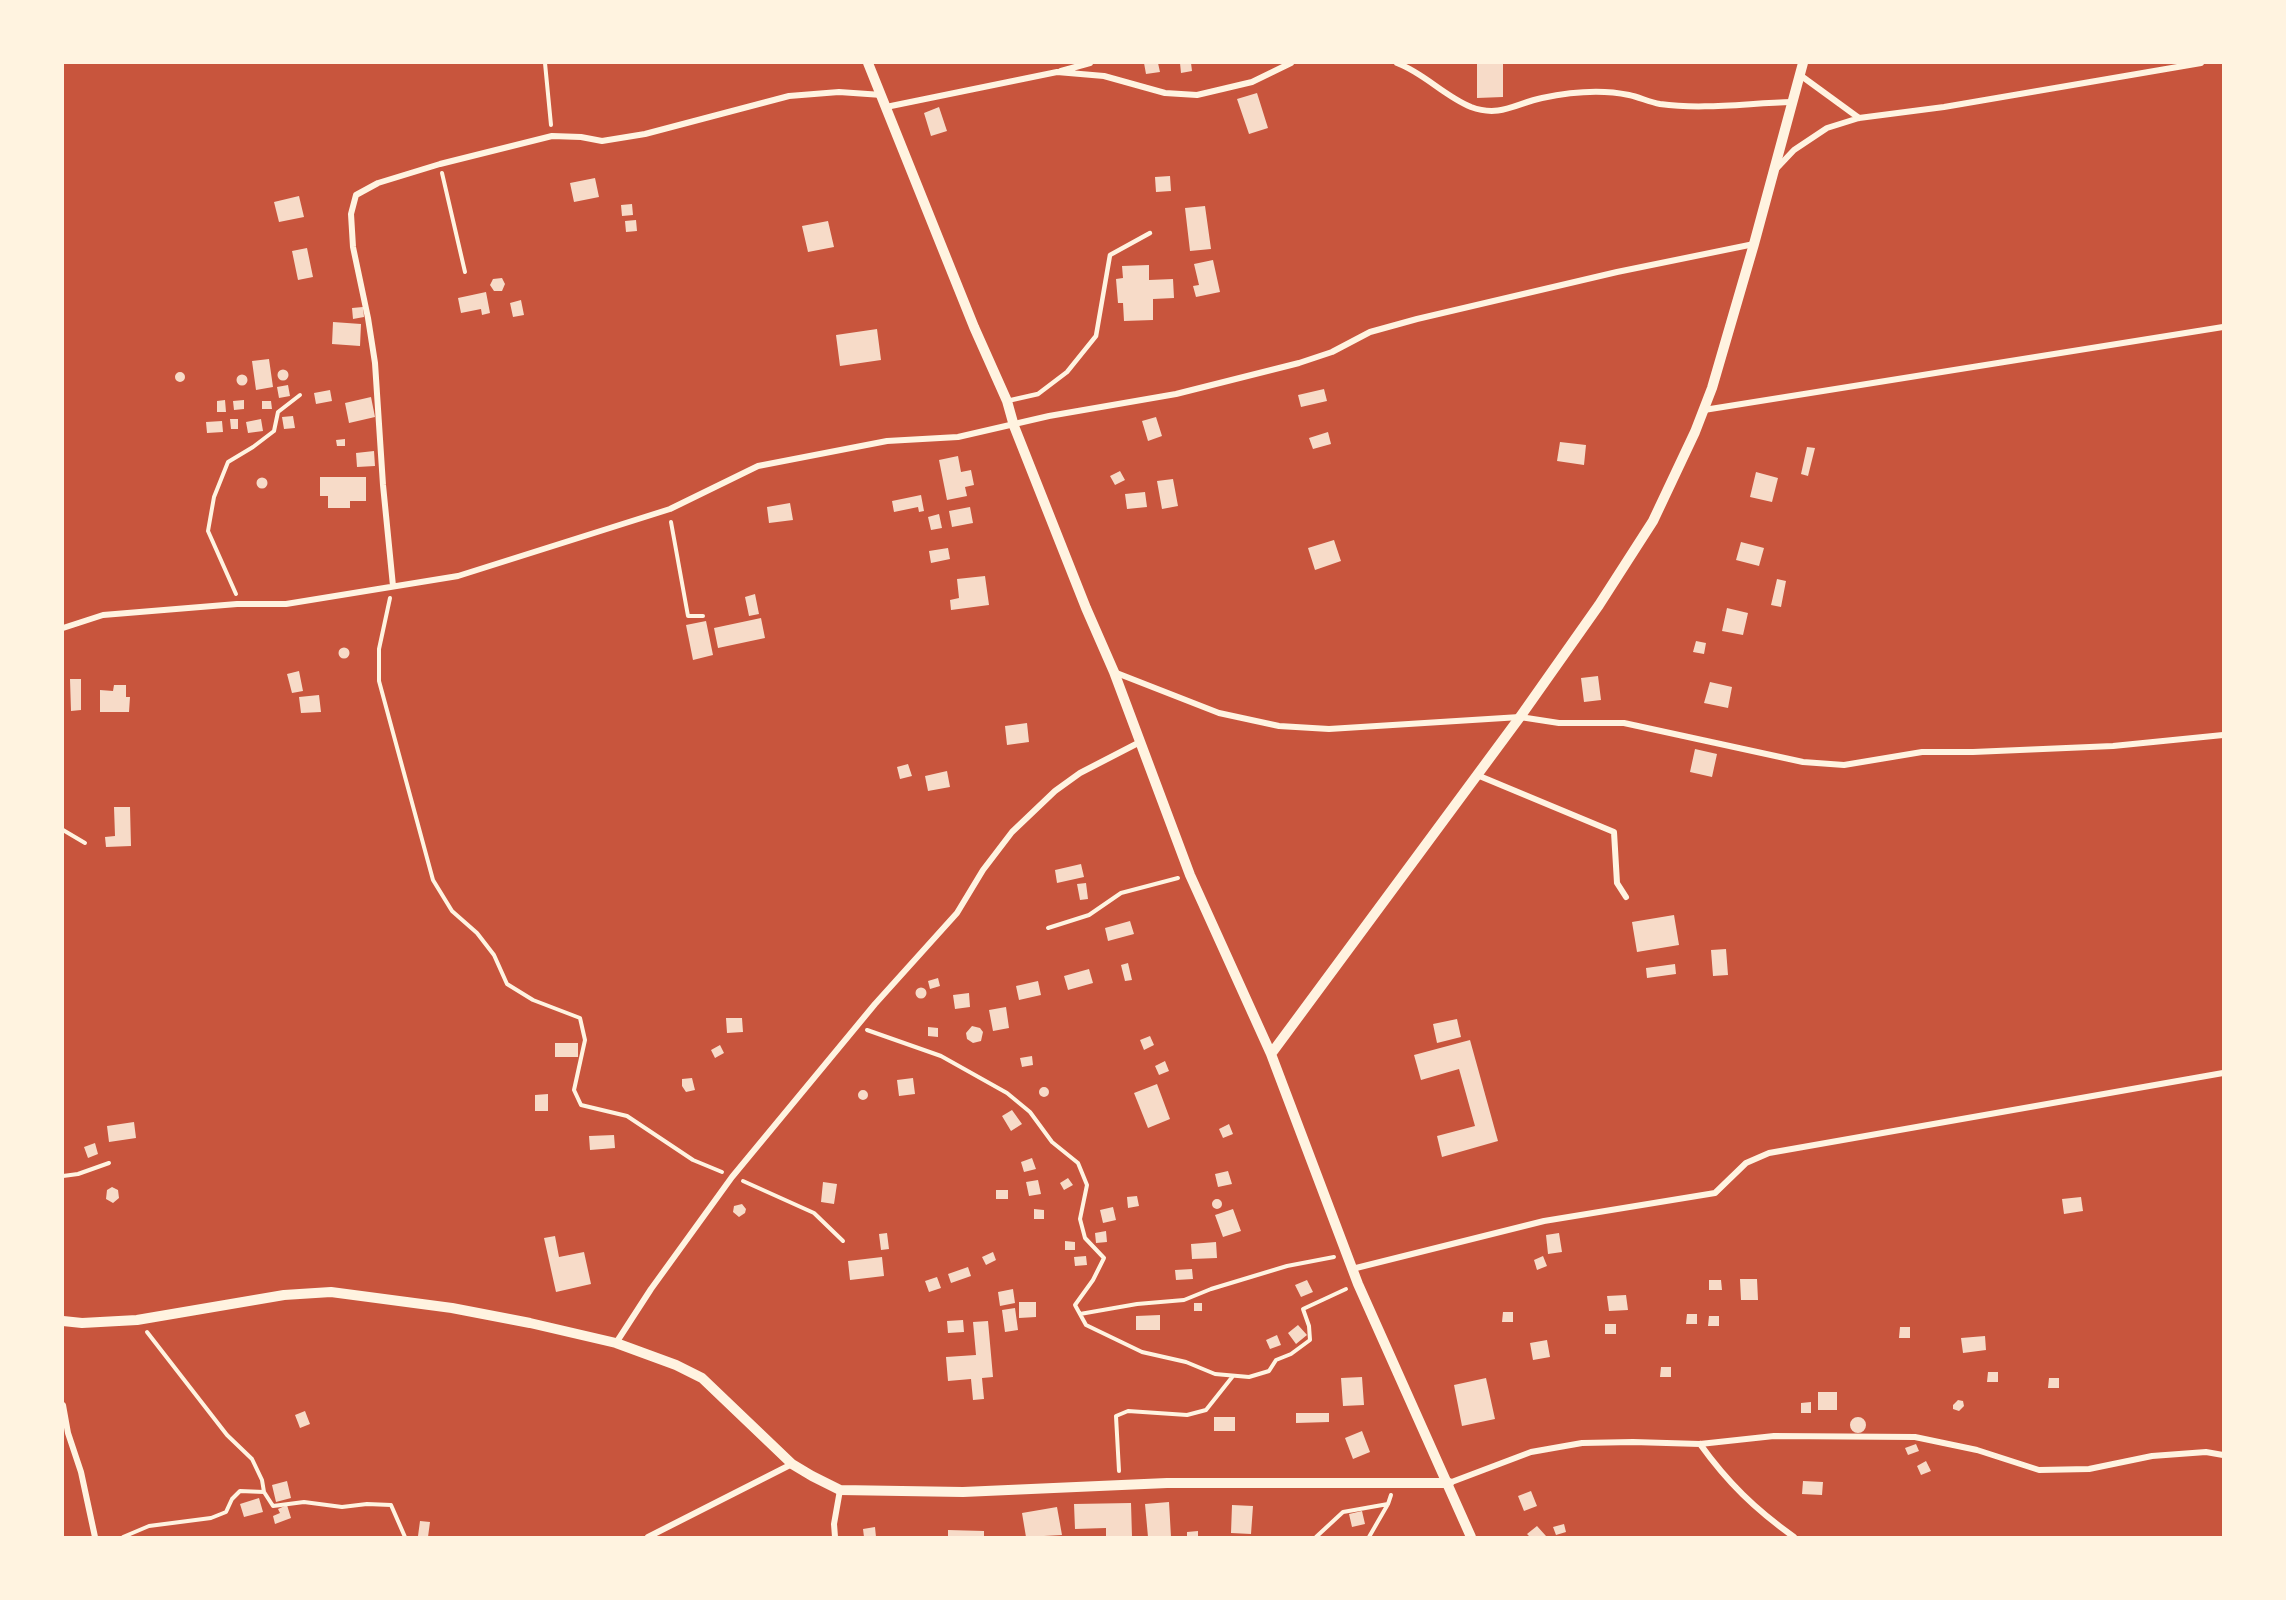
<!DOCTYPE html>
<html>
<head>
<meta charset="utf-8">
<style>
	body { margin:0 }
	#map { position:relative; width:2286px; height:1600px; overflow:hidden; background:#c8553d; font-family:"Source Serif 4",serif }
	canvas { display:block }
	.frame { position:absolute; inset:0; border:64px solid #fff3e0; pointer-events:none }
</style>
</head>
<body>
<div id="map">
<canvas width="2286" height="1600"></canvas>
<div class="frame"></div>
</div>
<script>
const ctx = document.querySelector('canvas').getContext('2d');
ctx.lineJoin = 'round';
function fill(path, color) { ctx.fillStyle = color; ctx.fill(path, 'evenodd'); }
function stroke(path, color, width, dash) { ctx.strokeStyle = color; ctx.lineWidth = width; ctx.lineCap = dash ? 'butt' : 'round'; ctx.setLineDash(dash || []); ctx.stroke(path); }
fill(new Path2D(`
	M1144 63H1158L1160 72 1146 74Z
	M1180 63H1191L1192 71 1181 73Z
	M1477 63H1503V97L1477 98Z
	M1257 93 1268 128 1249 134 1237 99Z
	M939 107 947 131 931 136 924 113Z
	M1170 176 1171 191 1156 192 1155 177Z
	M595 178 599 197 574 202 570 183Z
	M299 196 304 217 279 222 274 202Z
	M632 204 633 215 622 216 621 205Z
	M1205 206 1211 249 1190 251 1185 208Z
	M636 220 637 231 626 232 625 221Z
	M828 221 834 247 808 252 802 226Z
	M307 248 313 277 298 280 292 251Z
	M1213 260 1220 292 1196 297 1193 286 1199 285 1194 264Z
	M1149 265V280L1173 279 1174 298 1153 299V320L1124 321 1123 303H1118L1116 279 1123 278 1122 266Z
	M502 278 505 284 502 291H494L490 285 493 279Z
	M486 292 490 313 482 315 481 309 461 313 458 298Z
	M521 300 524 315 513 317 510 303Z
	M363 307 364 317 353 319 352 308Z
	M333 322 361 324 360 346 332 344Z
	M877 329 881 360 840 366 836 335Z
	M269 359 273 387 256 390 252 361Z
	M277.5 375a5.5 5.5 0 1 1 11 0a5.5 5.5 0 1 1-11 0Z
	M175 377a5 5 0 1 1 10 0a5 5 0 1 1-10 0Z
	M236.5 380a5.5 5.5 0 1 1 11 0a5.5 5.5 0 1 1-11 0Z
	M288 385 290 396 279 398 277 387Z
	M1324 389 1327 401 1301 407 1298 395Z
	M330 390 332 401 316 404 314 393Z
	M371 397 375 417 349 423 345 403Z
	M225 400 226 412H217V401Z
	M244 400V409L234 410 233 401Z
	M262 401H271L272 409H262Z
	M293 416 295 428 284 429 282 417Z
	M1156 417 1162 436 1148 441 1142 421Z
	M230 419H238V429H231Z
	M261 419 263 431 248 433 246 422Z
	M222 421 223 432 207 433 206 422Z
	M1328 432 1331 444 1313 449 1309 438Z
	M345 439V446H337L336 440Z
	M1560 442 1586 445 1584 465 1557 461Z
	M1807 447 1815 448 1808 476 1801 474Z
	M374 451 375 466 357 467 356 453Z
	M958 456 961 472 971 470 974 485 965 487 967 496 947 500 939 460Z
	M1120 471 1125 480 1115 485 1110 476Z
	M1756 472 1778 478 1772 502 1750 497Z
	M320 477H366V501H350V508H328V496H320Z
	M256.5 483a5.5 5.5 0 1 1 11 0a5.5 5.5 0 1 1-11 0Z
	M1173 479 1178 506 1162 509 1157 481Z
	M1145 492 1147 507 1127 509 1125 494Z
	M921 495 924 511 919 512 918 507 894 512 892 501Z
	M790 503 793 520 769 523 767 507Z
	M970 507 973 523 952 527 949 511Z
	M939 514 942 528 931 530 928 517Z
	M1334 540 1341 561 1315 570 1308 548Z
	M1741 542 1764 548 1759 566 1736 560Z
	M948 548 950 559 931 563 929 551Z
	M985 576 989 605 951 610 950 600 959 598 957 579Z
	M1777 579 1786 581 1781 607 1771 605Z
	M755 594 759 614 749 616 745 597Z
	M1727 608 1748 613 1743 635 1722 631Z
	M761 618 765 638 718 648 714 628Z
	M706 621 713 655 693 660 686 625Z
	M1696 641 1706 643 1704 654 1693 652Z
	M338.5 653a5.5 5.5 0 1 1 11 0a5.5 5.5 0 1 1-11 0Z
	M299 671 303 691 292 693 287 674Z
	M1598 676 1601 700 1584 702 1581 678Z
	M70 679H81V710L71 711Z
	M1710 682 1732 687 1728 708 1704 703Z
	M114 685H126V697H130L129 712H100V690L113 691Z
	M319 695 321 712 301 713 299 697Z
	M1027 723 1029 742 1007 745 1005 726Z
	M1695 749 1717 754 1712 777 1690 772Z
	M908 764 912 776 900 779 897 767Z
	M947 771 950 787 928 791 925 776Z
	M114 807H130L131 846 106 847 105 837 115 836Z
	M1081 864 1084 877 1057 883 1055 870Z
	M1086 883 1088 899 1080 900 1077 884Z
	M1674 915 1679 945 1637 952 1632 922Z
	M1130 921 1134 934 1108 941 1105 928Z
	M1726 949 1728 975 1713 976 1711 950Z
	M1128 963 1132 980 1125 981 1121 965Z
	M1675 964 1676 974 1647 978 1646 968Z
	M1089 969 1093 983 1068 990 1064 976Z
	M938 978 940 986 930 989 928 981Z
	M1038 981 1041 995 1019 1000 1016 986Z
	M915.5 993a5.5 5.5 0 1 1 11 0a5.5 5.5 0 1 1-11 0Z
	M969 993 970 1007 955 1009 953 995Z
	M1006 1007 1009 1028 993 1031 989 1010Z
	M726 1018H742L743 1032 727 1033Z
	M1457 1019 1461 1037 1437 1043 1433 1024Z
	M972 1026 980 1028 983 1032 981 1041 973 1043 967 1039 966 1033Z
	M928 1027 938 1028V1037L928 1036Z
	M1150 1036 1154 1045 1144 1050 1140 1040Z
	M1470 1040 1498 1141 1442 1157 1437 1136 1475 1126 1459 1069 1421 1080 1414 1055Z
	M555 1043H578V1057H555Z
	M720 1045 724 1053 715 1058 711 1050Z
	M1032 1056 1033 1065 1022 1067 1020 1058Z
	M1165 1061 1169 1071 1159 1075 1155 1066Z
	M692 1078 695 1090 686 1092 682 1086V1079Z
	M913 1078 915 1094 899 1096 897 1080Z
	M1157 1084 1170 1119 1148 1128 1134 1093Z
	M1039 1092a5 5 0 1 1 10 0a5 5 0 1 1-10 0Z
	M858 1095a5 5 0 1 1 10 0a5 5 0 1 1-10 0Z
	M548 1094V1111H535V1095Z
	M1012 1110 1022 1124 1011 1131 1002 1116Z
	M134 1122 136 1138 109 1142 107 1126Z
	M1229 1124 1233 1134 1223 1138 1219 1129Z
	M614 1135 615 1148 590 1150 589 1136Z
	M95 1143 98 1154 88 1158 84 1147Z
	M1032 1158 1036 1169 1024 1172 1021 1162Z
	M1228 1171 1232 1184 1218 1187 1215 1174Z
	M1068 1178 1073 1185 1064 1190 1060 1183Z
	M1038 1180 1041 1194 1029 1196 1026 1182Z
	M823 1182 837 1184 834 1204 821 1202Z
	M112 1187 118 1190 119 1198 113 1203 106 1199 107 1190Z
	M996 1190H1008V1199H996Z
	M1137 1196 1139 1206 1128 1208 1127 1197Z
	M2081 1197 2083 1211 2064 1214 2062 1199Z
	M1212 1204a5 5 0 1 1 10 0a5 5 0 1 1-10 0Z
	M742 1204 746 1209 745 1213 739 1217 733 1212 734 1206Z
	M1113 1207 1116 1220 1103 1223 1100 1210Z
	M1034 1209 1044 1210V1219H1034Z
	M1233 1209 1241 1231 1223 1237 1215 1215Z
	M1106 1231 1107 1242 1096 1243 1095 1233Z
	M887 1233 889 1249 881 1250 879 1234Z
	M1559 1233 1562 1252 1548 1254 1546 1235Z
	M555 1236 559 1257 584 1252 591 1284 556 1292 544 1238Z
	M1065 1241 1075 1242V1250H1065Z
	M1216 1242 1217 1258 1192 1259 1191 1244Z
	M993 1252 996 1260 986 1265 982 1257Z
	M1086 1256 1087 1265 1075 1266 1074 1257Z
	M1543 1256 1547 1266 1537 1270 1534 1260Z
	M882 1257 884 1276 850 1280 848 1261Z
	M968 1267 971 1276 951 1283 948 1274Z
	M1192 1269 1193 1279 1176 1280 1175 1270Z
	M937 1277 941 1288 929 1292 925 1281Z
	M1740 1279H1757L1758 1300H1741Z
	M1307 1280 1313 1292 1301 1297 1295 1285Z
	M1709 1280H1721L1722 1290H1709Z
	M1013 1289 1015 1303 1000 1306 998 1292Z
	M1626 1295 1628 1310 1609 1311 1607 1296Z
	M1019 1302H1036V1317L1019 1318Z
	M1194 1303H1202V1311H1194Z
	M1015 1308 1018 1330 1005 1332 1002 1310Z
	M1503 1312H1513V1322H1502Z
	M1687 1314H1697V1324H1686Z
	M1160 1315V1330H1136V1316Z
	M1709 1316H1719V1326H1708Z
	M963 1320 964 1332 948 1333 947 1321Z
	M988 1321 993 1377 982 1378 984 1399 973 1400 971 1379 948 1381 946 1357 976 1355 973 1322Z
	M1605 1324H1616V1334H1605Z
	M1298 1325 1307 1335 1296 1344 1288 1333Z
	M1900 1327H1910V1338H1899Z
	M1277 1335 1281 1345 1270 1349 1266 1340Z
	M1985 1336 1986 1350 1963 1353 1961 1338Z
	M1547 1340 1550 1357 1533 1360 1530 1343Z
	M1661 1367H1671V1377H1660Z
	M1988 1372H1998V1382H1987Z
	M1362 1377 1364 1405 1343 1406 1341 1378Z
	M1486 1378 1495 1419 1462 1426 1454 1385Z
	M2049 1378H2059V1388H2048Z
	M1818 1392H1837V1410H1818Z
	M1958 1400 1963 1401 1964 1406 1959 1411 1953 1409V1405Z
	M1811 1402V1413H1801V1403Z
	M305 1411 310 1424 300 1428 295 1415Z
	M1296 1413H1329V1422L1296 1423Z
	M1214 1417H1235V1431H1214Z
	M1850 1425a8 8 0 1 1 16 0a8 8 0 1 1-16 0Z
	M1362 1431 1370 1452 1353 1459 1345 1438Z
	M1916 1444 1919 1451 1908 1455 1905 1448Z
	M1926 1461 1931 1471 1921 1475 1917 1466Z
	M287 1481 291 1498 276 1502 272 1485Z
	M1803 1481 1823 1482 1822 1495 1802 1494Z
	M1531 1491 1537 1506 1524 1511 1518 1496Z
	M259 1498 263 1512 244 1517 240 1504Z
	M1169 1502 1171 1537H1148L1145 1504Z
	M1131 1503 1132 1537H1106V1528L1075 1529 1074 1504Z
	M287 1505 291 1518 275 1524 273 1516 280 1513 278 1509Z
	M1232 1505 1253 1506 1251 1534 1231 1533Z
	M1057 1507 1062 1535 1026 1537 1022 1513Z
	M1362 1511 1365 1524 1352 1527 1349 1514Z
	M420 1521 430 1522 428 1537 418 1536Z
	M1564 1524 1566 1532 1556 1535 1553 1527Z
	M1537 1526 1546 1536 1545 1537H1530L1527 1534Z
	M875 1527 876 1537H864L863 1529Z
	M948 1530 984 1531V1537H948Z
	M1198 1531V1537H1187V1532Z`), '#f7dbc8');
stroke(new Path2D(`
	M545 63 551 125
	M442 173 465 272
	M671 522 688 616H703
	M236 594 208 531 214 497 228 462 253 447 274 431 278 412 300 395
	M390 598 379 649V681L433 880 452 911 477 933 494 955 507 984 533 1000 580 1018 585 1040 574 1090 581 1105 627 1116 693 1160 722 1172
	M63 830 85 843
	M1048 928 1089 915 1121 893 1178 878
	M867 1030 941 1056 1007 1093 1030 1112 1052 1142 1078 1163 1087 1185 1080 1219 1085 1238 1104 1258 1093 1280 1075 1305 1086 1325 1142 1352 1186 1362 1215 1374 1249 1377 1269 1371 1276 1360 1291 1354 1310 1340 1309 1326 1303 1309 1346 1289
	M63 1176 78 1174 109 1163
	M743 1181 814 1213 843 1241
	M1080 1314 1137 1304 1184 1300 1211 1289 1287 1266 1334 1257
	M147 1332 227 1435 252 1459 262 1480 264 1492 273 1506 304 1502 342 1507 367 1504 391 1505 405 1537
	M1119 1471 1116 1416 1128 1411 1187 1415 1206 1410 1233 1376
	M123 1537 149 1526 211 1518 226 1512 232 1499 240 1491 264 1492
	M1316 1537 1343 1512 1388 1504 1391 1495
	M1369 1537 1388 1504`), '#fff3e0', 4);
stroke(new Path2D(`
	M1007 401 1038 394 1067 372 1096 336 1110 255 1150 233`), '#fff3e0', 4.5);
stroke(new Path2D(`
	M1397 63C1424 73 1444 96 1471 107 1500 118 1517 103 1542 98 1570 92 1601 89 1629 95 1639 97 1649 102 1660 104 1703 110 1748 103 1792 102
	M1061 71 1090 63
	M1800 75 1859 118
	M886 107 1057 72 1104 76 1165 93 1197 95 1252 82 1291 63
	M1777 168 1794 150 1827 128 1859 118 1944 107 2201 63
	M1704 410 2223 327
	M393 586 383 485 375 363 368 318 353 247 351 214 356 195 378 183 440 164 552 136 581 137 602 141 645 134 789 96 839 92 882 95
	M63 628 103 615 237 604H286L458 576 670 509 758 466 887 441 958 437 1049 416 1176 394 1299 363 1332 352 1370 332 1417 319 1617 272 1754 244
	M1114 672 1219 713 1279 726 1329 729 1520 717 1559 723H1624L1803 762 1844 765 1922 752H1973L2113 746 2223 735
	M1477 775 1614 832 1617 883 1626 897
	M1352 1269 1544 1221 1715 1193 1746 1163 1769 1153 2223 1073
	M616 1343 651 1289 732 1177 875 1004 957 913 983 870 1012 832 1055 791 1080 773 1140 742
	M63 1405 68 1433 81 1472 95 1537
	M1700 1444C1728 1483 1755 1509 1794 1537
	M1449 1483 1531 1452 1582 1443 1633 1442 1700 1444 1774 1436 1915 1437 1977 1450 2039 1470 2089 1469 2152 1456 2206 1452 2223 1455
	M648 1537 792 1464
	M835 1537 834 1524 840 1490`), '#fff3e0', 6);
stroke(new Path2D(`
	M868 63 974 327 1007 401 1014 426 1086 608 1114 672 1190 875 1271 1054 1358 1284 1471 1537
	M1271 1054 1520 717 1599 605 1653 521 1695 432 1712 388 1754 244 1803 63
	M63 1321 82 1323 137 1320 284 1295 331 1292 452 1308 530 1323 616 1343 676 1365 702 1378 792 1464 812 1476 840 1490 963 1492 1167 1483H1449`), '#fff3e0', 10);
</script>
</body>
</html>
